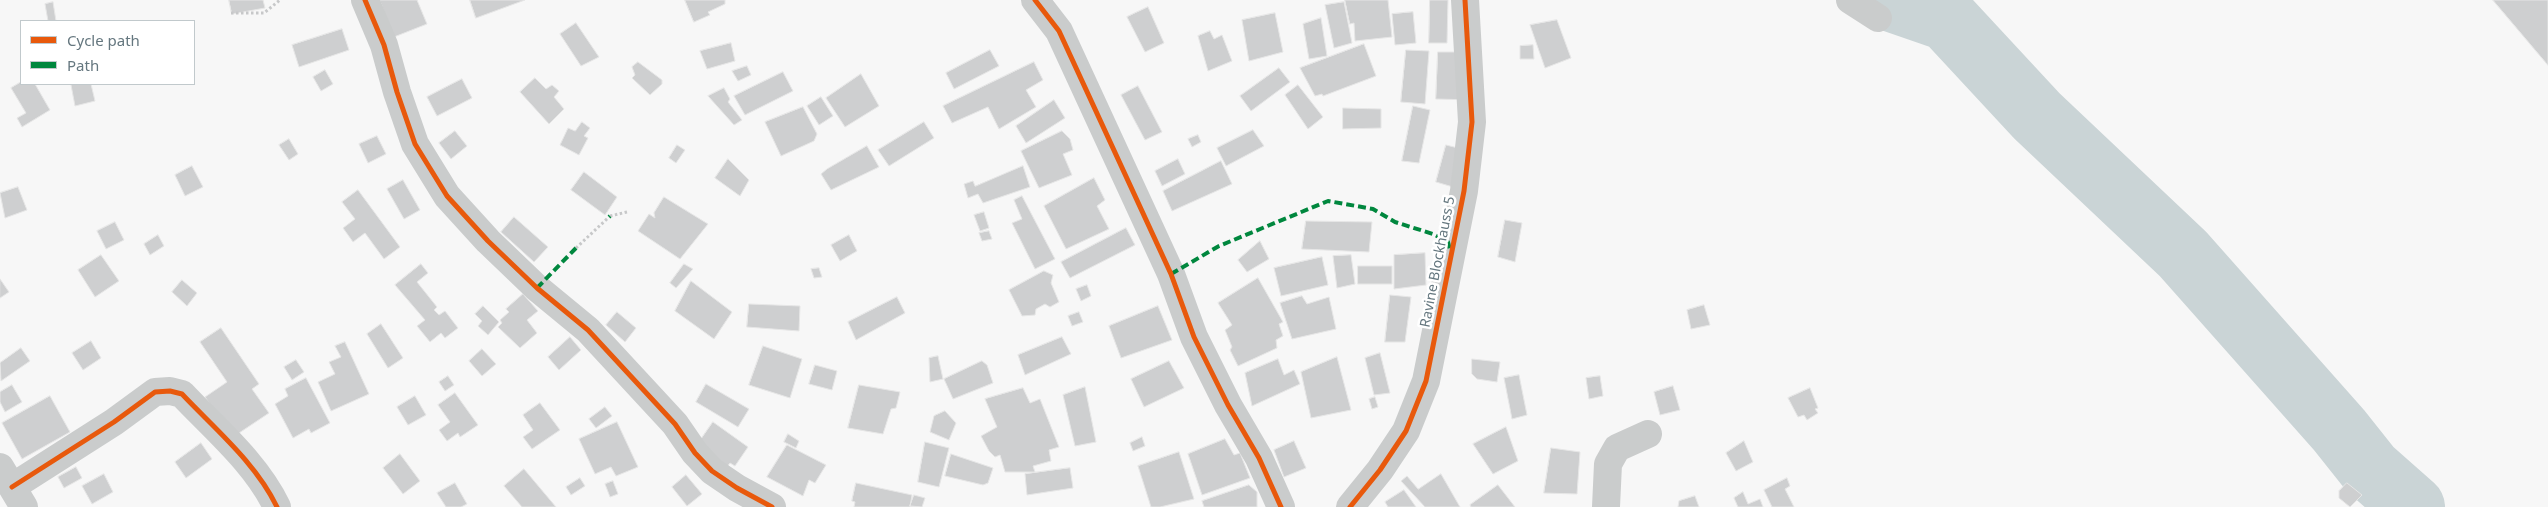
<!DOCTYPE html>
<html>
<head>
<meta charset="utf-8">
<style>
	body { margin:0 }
	#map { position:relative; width:2548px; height:507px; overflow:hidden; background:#f7f7f7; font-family:"Noto Sans",sans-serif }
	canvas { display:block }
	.legend { position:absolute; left:20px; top:20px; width:175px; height:65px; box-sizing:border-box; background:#fff; border:1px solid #c1c9cc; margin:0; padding:6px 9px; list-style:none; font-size:15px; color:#65777f }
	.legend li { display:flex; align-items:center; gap:10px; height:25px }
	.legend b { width:25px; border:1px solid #c1c9cc }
</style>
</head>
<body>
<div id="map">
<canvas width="2548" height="507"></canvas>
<ul class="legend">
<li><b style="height:6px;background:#e8590c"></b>Cycle path</li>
<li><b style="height:6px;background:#00873e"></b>Path</li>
</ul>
</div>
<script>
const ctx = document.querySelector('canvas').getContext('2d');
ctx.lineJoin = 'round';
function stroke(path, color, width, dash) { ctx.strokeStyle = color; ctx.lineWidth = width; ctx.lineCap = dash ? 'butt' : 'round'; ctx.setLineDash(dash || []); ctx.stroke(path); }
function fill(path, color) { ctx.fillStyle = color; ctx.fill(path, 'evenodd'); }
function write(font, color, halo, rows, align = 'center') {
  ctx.font = font + ' "Noto Sans",sans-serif'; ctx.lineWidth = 5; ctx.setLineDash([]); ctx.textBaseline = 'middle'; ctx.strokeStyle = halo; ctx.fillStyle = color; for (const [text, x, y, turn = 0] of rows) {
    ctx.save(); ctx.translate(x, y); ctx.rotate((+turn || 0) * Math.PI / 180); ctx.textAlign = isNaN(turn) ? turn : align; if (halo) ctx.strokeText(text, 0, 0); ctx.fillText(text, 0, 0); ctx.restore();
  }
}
stroke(new Path2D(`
	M1892 0 1947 19 2037 116 2183 254 2339 430 2370 469 2413 507`), '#cad4d6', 64);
const building = new Path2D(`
	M229 0H263L265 8 232 14Z
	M380 0H417L427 24 394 37Z
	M470 0H525L476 18Z
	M685 0H725V4L708 12 710 15 694 22Z
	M1345 0H1388L1392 37 1355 41 1354 23 1350 24Z
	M1430 0H1448L1447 43H1429Z
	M2493 0H2548V65Z
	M53 2 56 21H48L45 4Z
	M1344 2 1352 43 1334 48 1325 5Z
	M1148 7 1164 43 1145 52 1127 17Z
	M1413 12 1416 43 1395 45 1392 14Z
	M1275 13 1283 52 1249 61 1242 20Z
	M1321 18 1327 56 1309 59 1303 24Z
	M1557 20 1571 58 1545 68 1530 25Z
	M576 23 599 57 581 66 560 34Z
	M342 29 349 50 299 67 292 45Z
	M1210 31 1214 39 1222 35 1232 61 1208 71 1198 36Z
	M731 43 735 61 707 69 700 51Z
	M1364 44 1376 76 1323 96 1322 94 1315 96 1300 68Z
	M1533 45 1534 59H1520V46Z
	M990 50 999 66 954 89 946 73Z
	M1406 50 1429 51 1425 104 1401 102Z
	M1438 52H1476L1474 100 1436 99Z
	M638 62 662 80V84L650 95 632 78 635 75 632 67Z
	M1034 62 1043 80 1026 90 1036 107 999 129 988 107 952 123 943 106Z
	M747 66 751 75 738 81 732 71Z
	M1279 68 1290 82 1251 111 1240 96Z
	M325 70 333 84 321 91 313 77Z
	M783 72 793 91 745 115 734 96Z
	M861 74 879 106 845 127 826 98Z
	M535 78 546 89 552 85 559 91 554 97 564 109 549 124 520 92Z
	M462 79 472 98 437 116 427 97Z
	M21 82 35 84 50 110 22 127 17 118 26 113 11 88Z
	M91 84 95 101 75 106 71 85Z
	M1298 85 1323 117 1308 129 1285 95Z
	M1138 86 1162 132 1145 140 1121 95Z
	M724 88 730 99 728 102 742 120 734 125 708 96Z
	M821 97 833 116 819 125 807 106Z
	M1054 100 1065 118 1026 143 1016 126Z
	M1413 106 1430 110 1419 163 1402 161Z
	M803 107 817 134 814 141 781 156 765 122Z
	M1343 108 1381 109V128L1343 129Z
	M582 122 590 128 584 136 588 138 579 155 560 145 568 128 575 131Z
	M924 122 934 138 889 166 878 150Z
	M1253 130 1264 146 1226 166 1217 148Z
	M455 131 467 146 451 159 439 143Z
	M1062 131 1070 139 1073 150 1063 154 1072 175 1039 188 1021 151Z
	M1198 135 1201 142 1192 147 1188 139Z
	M377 136 386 154 368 163 359 144Z
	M289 139 298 154 289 160 279 145Z
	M677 145 685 150 676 163 669 158Z
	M1446 145 1462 149 1453 187 1436 182Z
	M867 146 879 167 831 190 821 174 827 169Z
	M728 159 749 180 740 196 715 178Z
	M1178 159 1185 174 1162 186 1155 171Z
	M1221 161 1232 184 1172 211 1163 191Z
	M192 166 203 187 185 196 175 175Z
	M1023 166 1030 187 983 203 978 194 968 198 964 184 973 181 975 186Z
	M584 172 617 197 605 215 571 190Z
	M1094 178 1105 200 1097 206 1109 229 1066 249 1044 206Z
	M403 180 420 210 404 219 387 189Z
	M18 187 27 210 5 218 0 193Z
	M358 190 400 247 384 259 365 233 353 242 343 228 355 219 342 202Z
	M1022 196 1055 259 1035 269 1012 223 1022 219 1014 200Z
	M664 197 708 224 680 259 638 231 649 214 655 218 654 213Z
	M984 212 989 228 980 231 974 215Z
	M514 217 548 247 534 262 501 232Z
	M1505 220 1522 223 1515 262 1498 257Z
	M1306 221 1372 222 1369 252 1302 249Z
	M115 222 124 240 106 249 97 231Z
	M1126 228 1135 245 1070 278 1061 262Z
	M989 231 992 239 982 241 979 233Z
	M158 235 164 246 150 255 144 244Z
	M849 235 857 251 840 261 831 245Z
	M1260 241 1269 259 1247 272 1238 260Z
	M1425 253 1426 285 1394 289V255Z
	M101 255 119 281 95 297 78 270Z
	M1351 255 1355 284 1337 288 1333 256Z
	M1322 257 1328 285 1281 296 1274 268Z
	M421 264 428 273 417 282 437 307 434 310 439 315 445 311 458 328 445 338 441 333 430 342 417 326 425 320 395 285Z
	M684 264 693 269 676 288 670 283Z
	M1358 266H1392V284H1358Z
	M819 268 822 277 814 278 811 269Z
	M1044 271 1053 275 1051 283 1059 302 1050 307 1045 304 1036 309 1035 315 1022 316 1009 290Z
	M1258 278 1283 322 1279 324 1283 336 1276 340 1277 348 1238 366 1230 350 1232 347 1225 330 1232 325 1218 303Z
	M0 279 9 292 0 298Z
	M182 280 197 293 187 306 172 292Z
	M691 281 732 312 714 339 675 311Z
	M1087 285 1091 296 1081 301 1076 289Z
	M523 294 538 311 527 320 537 333 520 348 498 327 502 323 500 320 509 312 506 309Z
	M1390 295 1411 297 1405 342H1385Z
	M1302 296 1307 304 1329 297 1336 329 1292 339 1280 303Z
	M897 297 905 313 856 340 848 322Z
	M749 304 800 306 799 331 747 327Z
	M1704 305 1710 325 1691 329 1687 310Z
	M483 306 499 322 488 335 478 326 482 321 475 314Z
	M1158 306 1172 340 1121 358 1109 326Z
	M617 312 636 328 625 342 606 325Z
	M1079 312 1083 322 1072 326 1068 316Z
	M381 324 403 358 388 368 367 334Z
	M221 328 259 384 252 389 269 413 233 437 205 397 227 382 200 342Z
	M570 337 581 350 559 370 548 357Z
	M1062 337 1071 354 1025 375 1018 355Z
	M91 341 101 358 83 370 72 353Z
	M345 342 369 394 331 411 318 382 335 374 329 362 341 357 335 346Z
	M763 346 802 359 790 398 749 385Z
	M21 348 30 361 1 381 0 363Z
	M482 349 496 364 482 376 469 361Z
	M1380 353 1390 393 1374 395 1365 358Z
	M938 356 943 379 930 382 929 358Z
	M1337 357 1351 410 1311 418 1301 372Z
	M1278 359 1284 375 1294 370 1300 384 1252 406 1245 373Z
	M1472 359 1500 362 1497 382 1477 379 1472 374Z
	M296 360 304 372 292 380 284 367Z
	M982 361 987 365 993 383 953 399 944 379Z
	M1169 361 1184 388 1144 407 1131 379Z
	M815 365 837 371 832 390 809 384Z
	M1519 375 1527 415 1512 419 1504 378Z
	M448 376 454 385 445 391 439 382Z
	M1600 376 1603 396 1589 399 1586 378Z
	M306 378 330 423 311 433 309 429 293 438 275 404 288 396 285 389Z
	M706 384 749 409 738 427 696 402Z
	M12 385 22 402 5 412 0 402V392Z
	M859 385 900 392 896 408 891 409 883 434 848 428Z
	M1673 386 1680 410 1660 415 1654 392Z
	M1085 387 1096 442 1075 446 1063 395Z
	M1023 388 1030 403 1040 399 1059 447 1049 450 1051 461 1033 466 1035 472H1005L1000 455 995 457 989 451 981 436 997 427 985 399Z
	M1810 388 1818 408 1815 409 1818 413 1807 420 1804 415 1798 417 1788 398Z
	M455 393 478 425 460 437 458 433 447 441 439 430 450 422 438 405Z
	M50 396 70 432 22 459 2 423Z
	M415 396 426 415 408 425 397 407Z
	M1375 397 1378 407 1372 409 1369 399Z
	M540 403 560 430 532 449 523 437 533 430 523 415Z
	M605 407 612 416 596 428 589 419Z
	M945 411 956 423 949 440 930 432 934 416Z
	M617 422 638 467 616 476 611 467 595 474 579 439Z
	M713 422 748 447 735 466 730 463 727 467 697 445Z
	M1506 427 1518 461 1493 474 1473 444Z
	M788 434 799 441 796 448 784 442Z
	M1142 437 1145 446 1133 451 1130 443Z
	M1225 439 1234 455 1240 453 1250 478 1202 495 1188 454Z
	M1294 441 1306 468 1284 477 1274 450Z
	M1744 441 1753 462 1736 471 1726 453Z
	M925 442 949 448 939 487 918 482Z
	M201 443 212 459 186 478 175 462Z
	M787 445 826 465 815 483 809 480 803 496 767 477Z
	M1551 448 1580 452 1577 494 1544 493Z
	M1179 452 1194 499 1160 507H1151L1138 466Z
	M400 454 420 481 403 494 383 468Z
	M951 454 993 468 988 483 983 485 945 476Z
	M76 467 82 478 64 488 58 477Z
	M1070 468 1073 488 1027 495 1025 474Z
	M524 469 556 507H522L504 486Z
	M104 474 113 492 92 504 82 486Z
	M1441 474 1460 507H1425L1401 481 1407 476 1418 489Z
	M686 475 702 494 687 506 672 487Z
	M580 478 585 486 571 495 566 487Z
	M1787 478 1790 486 1785 489 1794 507H1772L1764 490Z
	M613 481 618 494 610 497 605 484Z
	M455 483 467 504 461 507H446L437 493Z
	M856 483 912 495 910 507H854L855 502 852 501Z
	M2347 483 2362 495 2350 507 2339 498V491Z
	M1249 485 1257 492V507H1204L1202 501Z
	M1498 485 1515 507H1471L1470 505Z
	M1404 490 1416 507H1388L1385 502Z
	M1743 492 1748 504 1760 499 1763 507H1738L1734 498Z
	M914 495 925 498 922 507 910 506Z
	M1695 496 1699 507H1678L1679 501Z`);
fill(building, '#cecfd0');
stroke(building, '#e6e6e6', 1);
stroke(new Path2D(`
	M231 13H264L280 0
	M610 216 627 212
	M576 248 609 217`), '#c7c8c9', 3, [2.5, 2.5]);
stroke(new Path2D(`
	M365 0 384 45 397 92 415 144 447 196 488 241 537 288 588 330 675 424 695 453 712 471 737 488 772 507
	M1035 0 1059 31 1171 274 1194 337 1228 405 1259 458 1281 507
	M1850 0 1878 18
	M0 467 24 507
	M12 487 114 422 155 392 170 391 182 394C215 429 256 463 277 507
	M1350 507 1380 470 1406 431 1426 381 1464 191 1472 122 1465 0
	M1606 507 1608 464 1617 448 1648 434`), '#cacccc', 28);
stroke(new Path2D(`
	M609 217 610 216
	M1171 274 1219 246 1328 201 1373 209 1395 222 1433 234 1448 242 1450 250
	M537 288 576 248`), '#00873e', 4, [8, 4]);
stroke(new Path2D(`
	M365 0 384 45 397 92 415 144 447 196 488 241 537 288 588 330 675 424 695 453 712 471 737 488 772 507
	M1035 0 1059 31 1171 274 1194 337 1228 405 1259 458 1281 507
	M12 487 114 422 155 392 170 391 182 394C215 429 256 463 277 507
	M1350 507 1380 470 1406 431 1426 381 1464 191 1472 122 1465 0`), '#e8590c', 5);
write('14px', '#65777f', '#fff', [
	["Ravine Blockhauss 5",1438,262,-79]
]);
</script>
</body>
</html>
